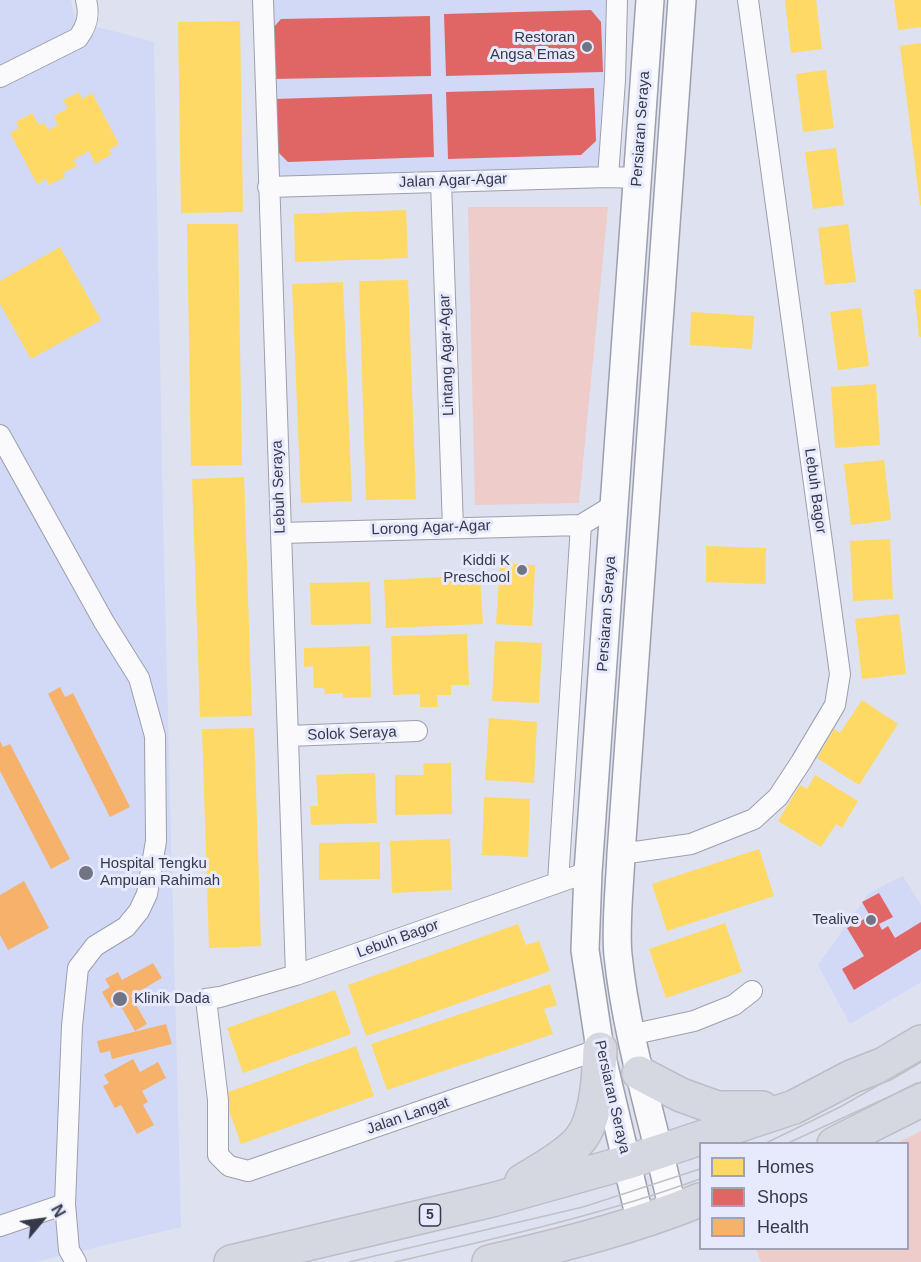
<!DOCTYPE html>
<html>
<head>
<meta charset="utf-8">
<style>
	body { margin:0 }
	#map { position:relative; width:921px; height:1262px; overflow:hidden; background:#dee1ef; font-family:Helvetica,sans-serif }
	canvas { display:block }
	.legend { position:absolute; left:699px; top:1142px; width:210px; height:108px; box-sizing:border-box; background:#e6eafc; border:2px solid #9fa3b5; margin:0; padding:8px 10px; list-style:none; font-size:18px; color:#35394a }
	.legend li { display:flex; align-items:center; gap:12px; height:30px }
	.legend b { width:30px; border:2px solid #9fa3b5 }
	.north { position:absolute; left:12px; top:1190px; width:60px; height:60px; -webkit-text-stroke:4px #e6eafc; paint-order:stroke; rotate:61deg; font-size:16px; font-weight:700; line-height:24px; text-align:center; color:#35394a }
	.north::after { content:''; display:block; margin:auto; width:21px; height:27px; background:#35394a; clip-path:polygon(50% 0,100% 100%,50% 72%,0 100%) }
</style>
</head>
<body>
<div id="map">
<canvas width="921" height="1262"></canvas>
<ul class="legend">
<li><b style="height:16px;background:#ffd966"></b>Homes</li>
<li><b style="height:16px;background:#e06666"></b>Shops</li>
<li><b style="height:16px;background:#f6b26b"></b>Health</li>
</ul>
<div class="north">N</div>
</div>
<script>
const ctx = document.querySelector('canvas').getContext('2d');
ctx.lineJoin = 'round';
function fill(path, color) { ctx.fillStyle = color; ctx.fill(path, 'evenodd'); }
function stroke(path, color, width, dash) { ctx.strokeStyle = color; ctx.lineWidth = width; ctx.lineCap = dash ? 'butt' : 'round'; ctx.setLineDash(dash || []); ctx.stroke(path); }
function write(font, color, halo, rows, align = 'center') {
  ctx.font = font + ' Helvetica,sans-serif'; ctx.lineWidth = 6; ctx.setLineDash([]); ctx.textBaseline = 'middle'; ctx.strokeStyle = halo; ctx.fillStyle = color; for (const [text, x, y, turn = 0] of rows) {
    ctx.save(); ctx.translate(x, y); ctx.rotate((+turn || 0) * Math.PI / 180); ctx.textAlign = isNaN(turn) ? turn : align; if (halo) ctx.strokeText(text, 0, 0); ctx.fillText(text, 0, 0); ctx.restore();
  }
}
fill(new Path2D(`
	M0 0H71L75 21 154 42 163 519 181 1227 35 1262H0Z
	M270 0H610L601 169 274 179Z
	M903 876 921 905V982L850 1024 818 965 869 893Z`), '#d2d9f6');
fill(new Path2D(`
	M468 207H608L579 503 475 505Z
	M921 1131V1262H761L756 1249 908 1248V1144L897 1143Z`), '#edccca');
fill(new Path2D(`
	M785 0H816L822 49 791 53Z
	M894 0H921V27L898 30Z
	M240 21 243 212 181 213 178 22Z
	M921 43V205H920L900 46Z
	M826 70 834 128 803 132 796 74Z
	M79 92 82 99 92 93 119 144 109 150 112 154 95 164 89 151 73 160 77 166 63 173 65 177 49 185 46 179 37 184 10 133 19 128 16 122 32 113 39 125 44 123 48 130 58 125 54 116 68 108 63 100Z
	M836 148 844 205 813 209 805 152Z
	M406 210 408 258 295 262 294 214Z
	M187 224H238L242 465 191 466Z
	M848 224 856 282 825 285 818 228Z
	M60 247 101 320 31 359 0 304V281Z
	M408 280 416 499 366 500 359 281Z
	M343 282 352 501 301 503 292 284Z
	M914 289H921V337H919Z
	M861 308 869 366 838 370 830 312Z
	M691 312 754 316 752 349 690 345Z
	M876 384 880 445 835 448 831 387Z
	M884 460 891 520 851 525 844 464Z
	M244 477 252 716 200 717 192 479Z
	M890 539 893 599 853 601 850 541Z
	M706 546 766 548V584L706 582Z
	M500 563 535 565 532 626 496 624Z
	M480 575 483 624 386 628 384 580Z
	M370 582 371 624 311 625 310 583Z
	M899 614 906 674 862 679 855 619Z
	M467 634 469 685H451V695H437L438 707H420V694L393 695 391 636Z
	M495 641 542 643 539 703 492 701Z
	M370 646 371 697 343 698V693L325 694 324 688H314L313 666 304 667V648Z
	M862 700 898 724 859 785 817 758 834 729 840 733Z
	M489 718 537 722 534 783 485 780Z
	M254 728 261 946 209 948 202 729Z
	M423 763H451L452 814 395 815V775H424Z
	M375 773 377 823 311 825 310 806H318L316 775Z
	M815 775 858 801 842 828 836 824 821 847 778 821 800 785 807 789Z
	M484 797 530 799 528 857 482 855Z
	M450 839 452 890 392 893 390 841Z
	M380 842V879L319 880V843Z
	M759 849 774 896 667 931 652 884Z
	M725 923 742 972 666 998 649 949Z
	M518 924 526 945 539 941 550 971 366 1036 348 985Z
	M550 984 557 1005 544 1009 553 1034 387 1090 371 1044Z
	M335 990 351 1034 243 1073 227 1028Z
	M356 1046 374 1096 241 1144 223 1094Z`), '#ffd966');
fill(new Path2D(`
	M591 10 601 22 603 72 446 76 444 14Z
	M430 16 431 76 273 79 272 29 281 19Z
	M594 88 596 141 581 155 448 159 446 92Z
	M432 94 434 157 288 162 276 150 274 99Z
	M879 893 893 917 879 924 882 930 888 926 895 938 921 922V949L854 990 842 969 864 956 847 928 870 916 862 902Z`), '#e06666');
fill(new Path2D(`
	M60 687 65 697 73 693 130 807 110 817 48 694Z
	M0 741 3 747 10 744 70 859 51 869 0 771Z
	M24 881 49 928 8 950 0 935V895Z
	M153 963 162 978 131 996 147 1024 135 1031 119 1003 111 1008 102 992 110 987 105 979 118 972 122 980Z
	M166 1024 172 1044 112 1059 110 1051 100 1053 97 1041Z
	M133 1059 140 1072 158 1062 166 1078 142 1091 148 1102 143 1105 154 1125 137 1134 121 1105 115 1108 103 1086 109 1083 104 1075Z`), '#f6b26b');
const street = new Path2D(`
	M263 0 296 975
	M0 77 78 38C87 26 90 15 86 0
	M608 177 615 80 617 0
	M441 182 453 528
	M268 187 608 177 637 178
	M0 435 104 622 139 678 155 736 156 841 147 894 139 911 126 927 95 946 78 968 72 1026 65 1204 69 1250 76 1262
	M281 533 581 525 614 505
	M288 736 417 731
	M621 854 691 844 754 819 778 797 801 762 835 705 840 674 748 0
	M588 872 296 975 220 997 206 999 218 1100V1155L229 1166 248 1171 600 1049
	M558 882 581 525
	M630 1035 694 1021 734 1005 752 991
	M0 1226 65 1204`);
const secondary = new Path2D(`
	M673 1211C655 1126 627 1042 618 955 615 925 620 884 621 854L682 0
	M641 1223 600 1049 585 950 588 872 650 0`);
const highway = new Path2D(`
	M639 1073 681 1095 717 1108H762
	M834 1144 921 1100
	M522 1181C540 1170 561 1159 576 1144 597 1124 599 1077 600 1049
	M231 1262 492 1200 628 1162 794 1107 851 1077 884 1064 921 1042
	M489 1262C562 1245 631 1228 700 1200`);
stroke(street, '#9c9fac', 22);
stroke(secondary, '#9c9fac', 30);
stroke(highway, '#bcbec7', 36);
stroke(street, '#fafafd', 20);
stroke(secondary, '#fafafd', 27);
stroke(highway, '#d6d8e1', 33);
stroke(new Path2D(`
	M764 1144 840 1107 921 1061
	M786 1144 921 1082
	M349 1262 583 1207 700 1169
	M395 1262C498 1238 601 1215 700 1179`), '#c0c1c5', 1.5);
for (const [x, y, r, color] of [
	[587,47,6,"#707484"],
	[522,570,6,"#707484"],
	[86,873,8,"#707484"],
	[871,920,6,"#707484"],
	[120,999,8,"#707484"]
]) { const dot = new Path2D(); dot.arc(x, y, r, 0, 2 * Math.PI); ctx.fillStyle = color; ctx.fill(dot); stroke(dot, '#e6eafc', 2); }
for (const [x, y, w] of [
	[430,1215,21]
]) { const box = new Path2D(); box.roundRect(x - w / 2, y - 11, w, 22, 4.5); ctx.fillStyle = '#e6eafc'; ctx.fill(box); stroke(box, '#35394a', 1.5); }
write('bold 14px', '#35394a', null, [
	["5",430,1215]
]);
write('15px', '#35394a', '#e6eafc', [
	["Restoran",575,38],
	["Angsa Emas",575,55],
	["Kiddi K",510,561],
	["Preschool",510,578],
	["Hospital Tengku",100,864,"left"],
	["Ampuan Rahimah",100,881,"left"],
	["Tealive",859,920],
	["Klinik Dada",134,999,"left"]
], 'right');
write('15px', '#35394a', '#e6eafc', [
	["Persiaran Seraya",641,129,-86],
	["Jalan Agar-Agar",453,181,-2],
	["Lintang Agar-Agar",447,355,-92],
	["Lebuh Seraya",279,487,-92],
	["Lebuh Bagor",815,491,82],
	["Lorong Agar-Agar",431,528,-2],
	["Persiaran Seraya",607,614,-86],
	["Solok Seraya",352,734,-2],
	["Lebuh Bagor",398,939,-20],
	["Persiaran Seraya",612,1097,77],
	["Jalan Langat",408,1116,-19]
]);
</script>
</body>
</html>
